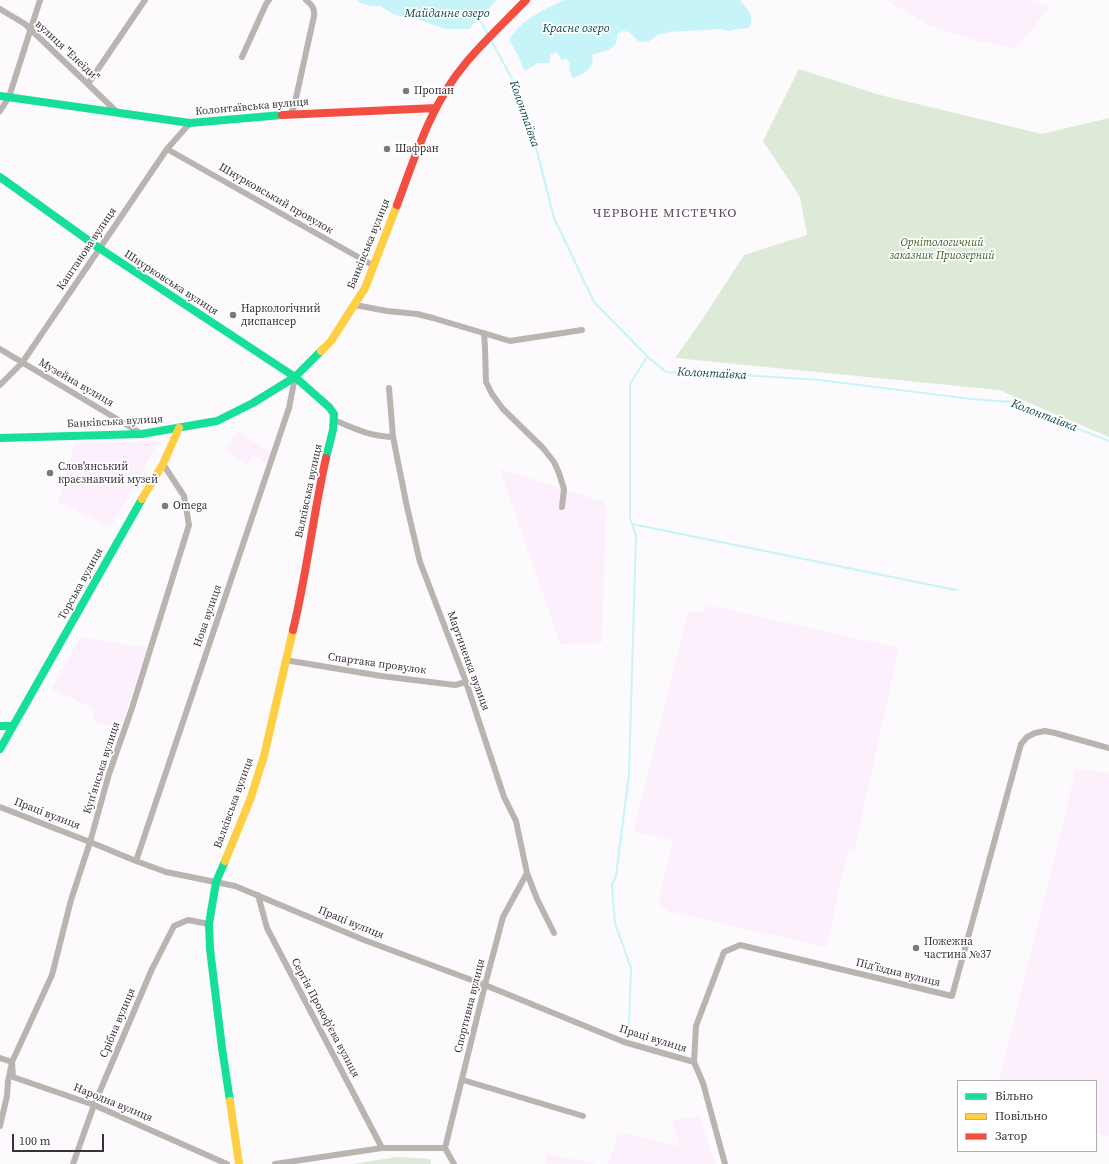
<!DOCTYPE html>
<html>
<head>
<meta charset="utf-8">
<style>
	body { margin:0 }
	#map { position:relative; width:1109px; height:1164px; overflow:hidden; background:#fcfafd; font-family:"Source Serif 4",serif }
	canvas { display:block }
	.legend { position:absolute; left:957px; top:1080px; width:140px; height:72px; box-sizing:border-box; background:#fff; border:1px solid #afadb0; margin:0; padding:5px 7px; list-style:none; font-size:12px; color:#383139 }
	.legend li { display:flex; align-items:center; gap:8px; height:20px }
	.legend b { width:20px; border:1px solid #afadb0 }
	.scale { position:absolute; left:12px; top:1134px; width:92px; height:18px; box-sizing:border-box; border:2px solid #383139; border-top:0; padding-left:5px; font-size:12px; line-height:14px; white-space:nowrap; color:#383139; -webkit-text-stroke:3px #fff; paint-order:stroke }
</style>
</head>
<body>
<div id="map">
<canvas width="1109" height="1164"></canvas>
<ul class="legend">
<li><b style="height:5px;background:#16e098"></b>Вільно</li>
<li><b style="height:5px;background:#ffcf43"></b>Повільно</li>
<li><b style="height:5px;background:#f24e42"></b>Затор</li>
</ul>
<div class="scale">100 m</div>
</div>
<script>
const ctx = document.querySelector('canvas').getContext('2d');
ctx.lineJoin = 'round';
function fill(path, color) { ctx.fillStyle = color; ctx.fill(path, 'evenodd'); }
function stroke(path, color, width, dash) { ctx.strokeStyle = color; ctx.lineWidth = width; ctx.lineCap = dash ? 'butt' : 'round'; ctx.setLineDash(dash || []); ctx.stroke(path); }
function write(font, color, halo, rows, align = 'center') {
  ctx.font = font + ' "Source Serif 4",serif'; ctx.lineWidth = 3.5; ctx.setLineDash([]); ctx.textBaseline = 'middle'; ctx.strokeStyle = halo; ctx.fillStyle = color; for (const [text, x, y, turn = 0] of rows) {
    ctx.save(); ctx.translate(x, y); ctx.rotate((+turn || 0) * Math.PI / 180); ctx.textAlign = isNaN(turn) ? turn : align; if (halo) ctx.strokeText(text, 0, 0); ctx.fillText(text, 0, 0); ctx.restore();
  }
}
fill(new Path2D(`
	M886 0H1028L1035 3 1051 6 1016 48 979 41 931 26Z
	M238 431 272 454 266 463 253 455 247 465 225 450Z
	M159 441 111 527 58 502 75 443Z
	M500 469 564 489 606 503 602 643 560 644Z
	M707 605 899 648 854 852 848 851 826 947 667 911 661 905 659 898 673 840 634 831 688 611 694 612 705 611Z
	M80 637 147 648 120 729 92 721 95 709 52 689Z
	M1076 769 1109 773V1137L1096 1132V1081H999Z
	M699 1116 716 1164H608L619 1133 680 1146 672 1121Z
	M546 1154 596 1164H546Z`), '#fbf0fc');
fill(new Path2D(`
	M799 69 880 95 1042 134 1109 118V437L999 390 675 358 702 320 744 255 807 235 800 197 763 141Z
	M397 1157 430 1159 431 1164H353Z`), '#ddead8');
fill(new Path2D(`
	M357 0H497L469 29H445L420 20 406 18 393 14 380 6H371L360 3Z
	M564 0H740C748 11 756 15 749 28L736 29 730 31 720 29 706 30 669 32 657 35 648 42 638 41 629 32 623 31 617 34C619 50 604 51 592 55 596 67 583 75 573 78L569 70 570 64 566 59 561 60 559 55 556 52 551 54 549 63H538L525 71 522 66 519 57 509 40C521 19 544 10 564 0Z`), '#c7f4f8');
stroke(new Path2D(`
	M480 17 479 19 489 36
	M491 40 511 77 536 147 554 218 594 302 648 357 666 372 712 373 819 380 971 399 1012 402 1109 441
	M632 524 956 590
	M629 1025 631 968 615 923 612 884 616 876 629 774 636 536 630 518V384L647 357`), '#c7f4f8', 2);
stroke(new Path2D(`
	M0 9 25 24 117 112
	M242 57 266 4 269 0
	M88 84 145 0
	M0 111 9 97 40 0
	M290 114 294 107 314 16C315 9 312 5 306 0
	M167 149 374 266
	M355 305 387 311 417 314 433 318 510 341 582 330
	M484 333 485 348 486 382 492 394 503 409 543 448 554 462 559 473 564 489 562 507
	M0 349 142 434
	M0 385 22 363 167 149 190 123
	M389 388 393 437 407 507 420 562 466 682 504 797 516 821 527 873 537 899 554 933
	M334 420C355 429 370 436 393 437
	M285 660 381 676 455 685 466 682
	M0 807 90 842 136 861 166 872 235 886 364 940 485 985 624 1042 694 1062
	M136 861 289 408 295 377
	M258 895 267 928 382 1148
	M0 1058 12 1062 13 1077 94 1105 227 1164
	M463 1080 583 1116
	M0 1126 7 1096 8 1081 12 1062 52 975 71 900 90 842 109 774 132 708 189 525 184 496 163 464
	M445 1148 485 985 503 917 527 873
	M73 1164 94 1105 152 969 174 926 188 920 209 924
	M275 1164 382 1148H445L454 1164
	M725 1164 703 1083 694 1062 696 1026 724 952 740 945 952 996 1021 744 1027 737 1035 733 1045 731 1055 733 1109 748`), '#bab4b0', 6);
stroke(new Path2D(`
	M0 96 190 123 282 115
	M0 177 99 248 295 377 329 407 334 414 333 430 326 458
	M0 438 142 434 217 421 253 403 295 377 321 351
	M0 726H13
	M0 749 142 499
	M225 861 216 882 209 924 210 949 222 1048 230 1101`), '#16e098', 8);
stroke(new Path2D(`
	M321 351 331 341 365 288 397 205
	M142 499 163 464 179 428
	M225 861 250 800 264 756 293 630
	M230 1101 239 1164`), '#ffcf43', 8);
stroke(new Path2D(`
	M282 115 436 108
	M397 205C415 157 431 104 465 64 483 42 506 21 526 0
	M293 630C307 573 313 515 326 458`), '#f24e42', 8);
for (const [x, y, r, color] of [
	[406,91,4,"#7d777e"],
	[387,149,4,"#7d777e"],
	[233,315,4,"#7d777e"],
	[50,473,4,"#7d777e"],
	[165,506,4,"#7d777e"],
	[916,948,4,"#7d777e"]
]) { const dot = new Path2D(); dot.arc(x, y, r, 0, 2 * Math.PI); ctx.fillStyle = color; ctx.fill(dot); stroke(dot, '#fff', 1.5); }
write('11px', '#383139', '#fff', [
	["вулиця \"Енеїди\"",67,51,43],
	["Колонтаївська вулиця",252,107,-5],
	["Шнурковський провулок",276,199,30],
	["Банківська вулиця",369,244,-68],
	["Каштанова вулиця",87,249,-56],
	["Шнурковська вулиця",171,283,33],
	["Музейна вулиця",76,383,30],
	["Банківська вулиця",115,422,-3],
	["Валківська вулиця",309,491,-78],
	["Торська вулиця",81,584,-61],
	["Нова вулиця",208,616,-71],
	["Мартиненка вулиця",468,661,70],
	["Спартака провулок",377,664,8],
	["Куп’янська вулиця",102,768,-72],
	["Валківська вулиця",234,803,-70],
	["Праці вулиця",47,814,21],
	["Праці вулиця",351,923,22],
	["Під’їздна вулиця",898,973,14],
	["Спортивна вулиця",470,1006,-76],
	["Сергія Прокоф’єва вулиця",325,1018,62],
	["Срібна вулиця",118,1023,-67],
	["Праці вулиця",653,1039,17],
	["Народна вулиця",113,1103,22]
]);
write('11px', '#383139', '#fff', [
	["Пропан",414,91],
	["Шафран",395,149],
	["Наркологічний",241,309],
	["диспансер",241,322],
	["Слов'янський",58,467],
	["краєзнавчий музей",58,480],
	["Omega",173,506],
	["Пожежна",924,942],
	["частина №37",924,955]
], 'left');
write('italic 11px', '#3c6027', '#fff', [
	["Орнiтологичний",942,243],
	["заказник Приозерний",942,256]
]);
write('italic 12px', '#0c474b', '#fff', [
	["Майданне озеро",447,14],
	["Красне озеро",576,29],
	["Колонтаївка",524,114,71],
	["Колонтаївка",712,374,3],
	["Колонтаївка",1044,416,21]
]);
ctx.letterSpacing = '1px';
write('13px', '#5b4b5c', '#fff', [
	["ЧЕРВОНЕ МІСТЕЧКО",665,214]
]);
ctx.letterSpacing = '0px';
</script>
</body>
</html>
